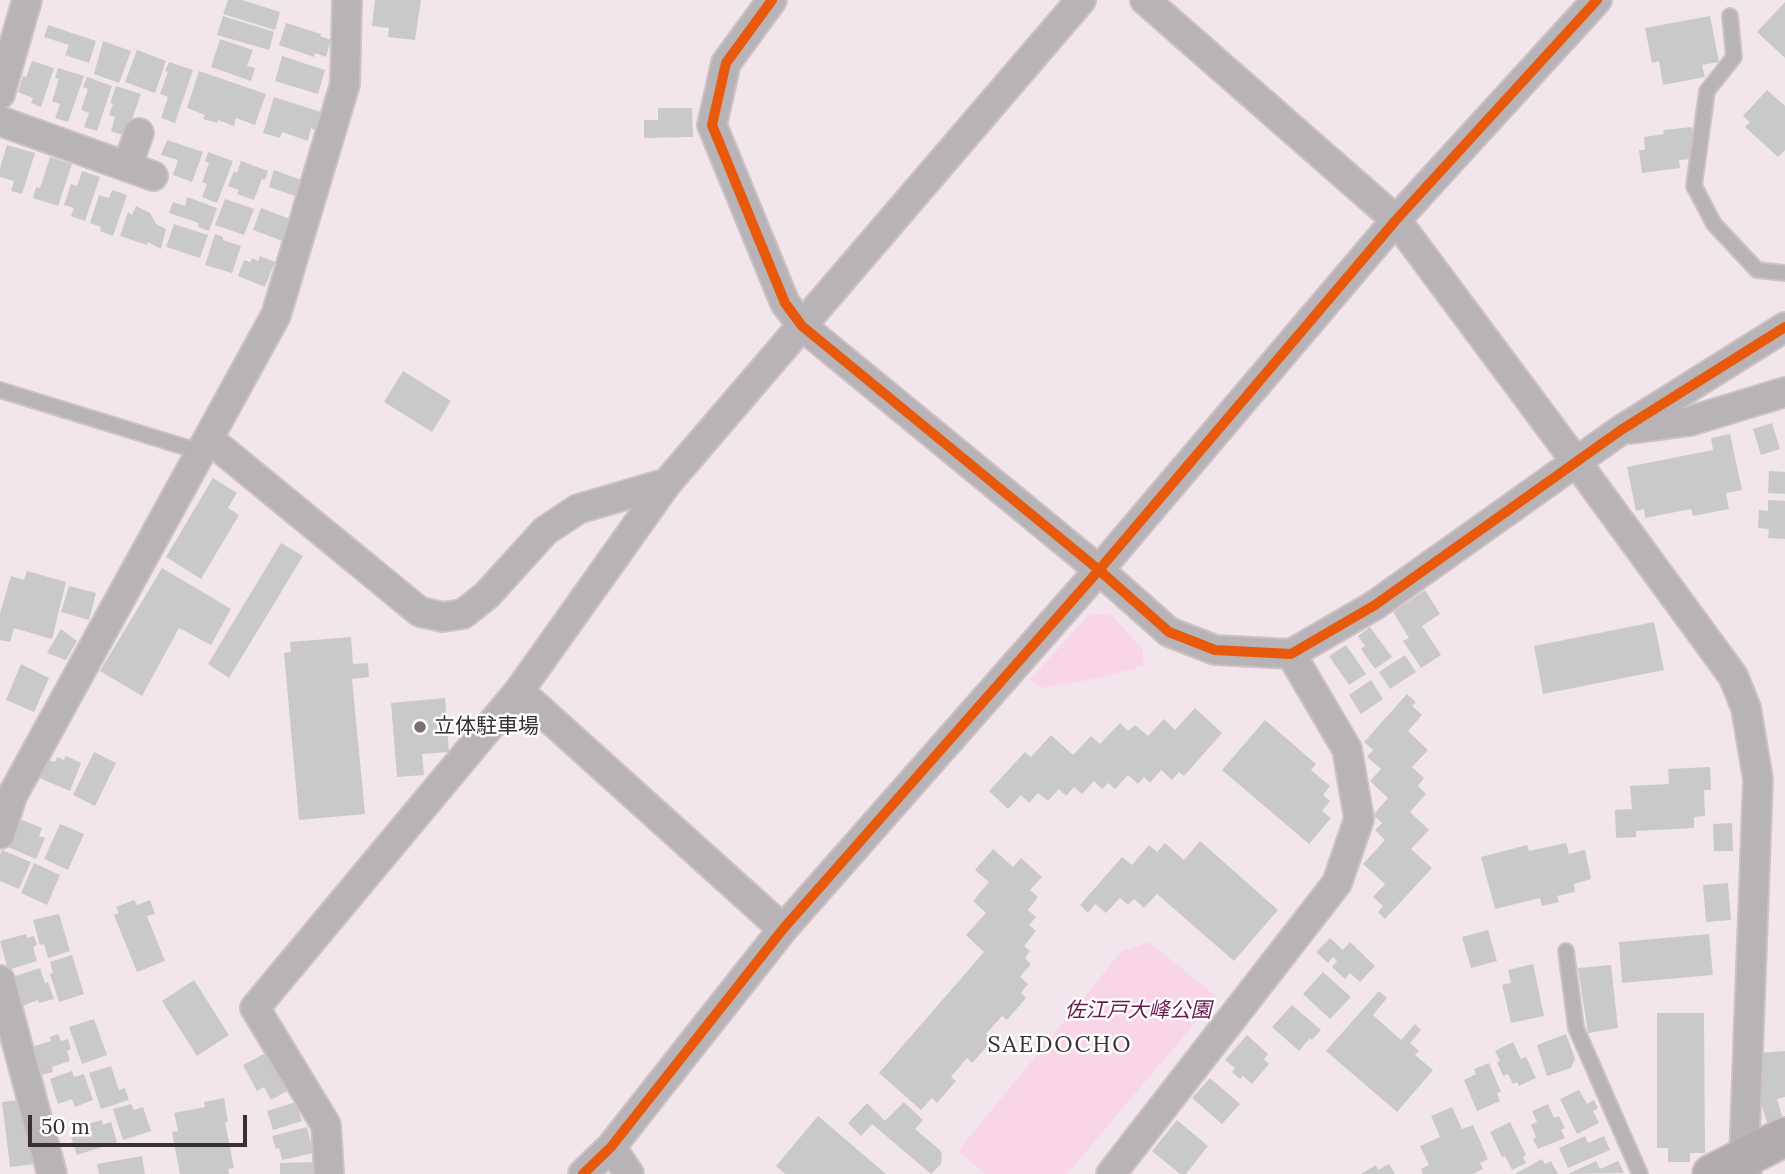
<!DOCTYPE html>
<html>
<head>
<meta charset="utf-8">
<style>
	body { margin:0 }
	#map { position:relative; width:1785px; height:1174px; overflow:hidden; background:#f2e6ec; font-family:Lora,serif }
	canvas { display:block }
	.scale { position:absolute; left:28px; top:1115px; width:219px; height:32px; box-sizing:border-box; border:4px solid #393034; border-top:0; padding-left:9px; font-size:21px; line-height:24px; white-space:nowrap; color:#393034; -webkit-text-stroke:5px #fff; paint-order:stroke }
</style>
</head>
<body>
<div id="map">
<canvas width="1785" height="1174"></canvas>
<div class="scale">50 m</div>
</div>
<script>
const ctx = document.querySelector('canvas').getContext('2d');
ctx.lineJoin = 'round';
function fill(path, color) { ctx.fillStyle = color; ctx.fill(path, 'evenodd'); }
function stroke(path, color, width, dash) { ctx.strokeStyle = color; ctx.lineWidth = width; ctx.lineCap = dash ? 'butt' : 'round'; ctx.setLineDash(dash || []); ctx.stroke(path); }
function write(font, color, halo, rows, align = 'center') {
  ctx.font = font + ' Lora,"Noto Sans JP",serif'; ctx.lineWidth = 5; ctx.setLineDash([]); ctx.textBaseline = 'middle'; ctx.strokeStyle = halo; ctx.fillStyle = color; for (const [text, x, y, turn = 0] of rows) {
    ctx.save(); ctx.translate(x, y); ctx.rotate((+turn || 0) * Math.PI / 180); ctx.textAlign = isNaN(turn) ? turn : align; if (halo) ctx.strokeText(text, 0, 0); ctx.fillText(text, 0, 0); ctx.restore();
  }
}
fill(new Path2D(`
	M1090 614H1110L1142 648 1144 666 1099 678 1041 688 1030 679Z
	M1149 942 1217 997 1067 1174H985L958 1151 1121 952Z`), '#f8d6e8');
fill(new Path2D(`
	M228 0H242L280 12 275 30 223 14Z
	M375 0H421L415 40 388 37 389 28 372 26Z
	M1785 2V58L1757 32Z
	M223 16 274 32 269 50 217 35Z
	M1710 16 1719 62 1702 65 1705 77 1663 85 1659 61 1652 63 1645 28Z
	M286 23 321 34 320 36 331 40 326 57 315 53 314 57 279 45Z
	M48 25 96 41 89 63 65 55 69 45 44 37Z
	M220 39 253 50 247 66 255 68 251 81 211 67Z
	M103 41 131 51 119 83 94 74Z
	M137 50 166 61 155 93 125 82Z
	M282 56 325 70 318 94 275 81Z
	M32 61 54 68 41 107 31 103 33 98 18 92 23 76 26 77Z
	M169 62 193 70 175 123 161 118 168 97 160 94 168 72 165 71Z
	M58 68 84 76 68 122 55 118 60 104 52 101 59 79 55 78Z
	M199 71 266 94 255 125 236 118 234 126 218 120 217 123 203 119 205 115 187 108Z
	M87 77 112 86 97 131 84 127 89 113 81 110 88 89 83 87Z
	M116 86 141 94 126 136 111 131 115 117 109 115 113 104 110 103Z
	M1767 90 1785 106V150L1778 157 1745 127 1750 122 1743 116Z
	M274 97 321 112 315 130 311 128 308 141 282 132 280 138 263 133Z
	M658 108H692L693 137 644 138V120H658Z
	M1692 127 1694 146 1690 147 1691 159 1679 160 1680 168 1642 173 1639 150H1645L1644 137 1664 134 1663 130Z
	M167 140 203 152 192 182 173 175 178 160 161 155Z
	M7 145 35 153 22 194 11 191 14 181 0 177V168Z
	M208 152 233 161 217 203 202 197 207 184 202 182 209 163 205 161Z
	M50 157 72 164 58 206 33 198 36 187 40 188Z
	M241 161 268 171 265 180 262 179 254 200 237 194 239 190 228 186 234 171 237 173Z
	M274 170 304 181 298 197 269 187Z
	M82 171 100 177 85 221 71 216 74 208 64 205 71 184 77 186Z
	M112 190 127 195 113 236 100 231 101 227 90 223 99 195 109 198Z
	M187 197 217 208 209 231 198 227 199 223 169 213 173 202 185 206Z
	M225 199 254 209 244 235 215 225Z
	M136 206 150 213 156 224 166 229 161 249 148 242 147 245 120 236 128 212 132 215Z
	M261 208 293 220 285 242 253 230Z
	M174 224 208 235 200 258 166 247Z
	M215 234 223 237V240L241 246 232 273 205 265Z
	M260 256 275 262 265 287 238 276 244 260 250 262 252 258 258 261Z
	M403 371 451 401 432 432 384 402Z
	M1772 423 1780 449 1761 455 1753 429Z
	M1730 434 1742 490 1726 493 1729 509 1693 516 1691 509 1645 518 1644 509 1636 511 1627 467 1713 450 1711 438Z
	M1769 471 1785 472V494L1768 493Z
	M213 478 237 493 228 508 239 515 201 579 166 557Z
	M1768 500 1785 501V539L1768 538 1769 529 1758 528 1759 510 1768 511Z
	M281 543 303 556 229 678 208 664Z
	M162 568 231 609 211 645 179 628 142 696 100 671Z
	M27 571 66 582 52 639 14 628 10 642 0 640V613L11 576 24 580Z
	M69 586 96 593 89 620 61 612Z
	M1425 590 1440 614 1422 626 1441 655 1421 668 1403 641 1409 638 1393 612Z
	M1654 622 1664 670 1543 694 1534 646Z
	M1370 627 1392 657 1375 669 1361 649 1365 646 1358 636Z
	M61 629 77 641 66 660 47 653Z
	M351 637 353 664 368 663 369 677 352 679 365 814 299 820 284 653 291 652 290 642Z
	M1346 645 1366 674 1349 685 1329 656Z
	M1405 655 1416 672 1390 689 1379 672Z
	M21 664 49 678 34 712 6 700Z
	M1371 680 1383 699 1361 714 1349 695Z
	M1407 694 1416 702 1412 706 1422 715 1408 731 1428 750 1412 767 1424 778 1418 786 1426 794 1410 812 1429 830 1411 849 1432 868 1385 919 1378 912 1383 906 1373 897 1385 884 1363 864 1385 840 1375 830 1382 823 1373 815 1388 798 1370 781 1381 769 1367 757 1373 750 1364 742Z
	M445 698 449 752 422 754 424 775 397 777 391 703Z
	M1195 708 1222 733 1184 776 1179 772 1172 780 1161 770 1150 783 1144 777 1138 784 1128 775 1115 789 1108 783 1102 789 1094 781 1082 794 1074 787 1066 796 1059 789 1048 801 1038 793 1029 803 1021 795 1008 809 989 791 1025 752 1031 757 1051 735 1073 755 1091 736 1100 744 1120 723 1128 731 1135 725 1148 736 1164 719 1175 730Z
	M1265 720 1316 764 1311 770 1330 786 1323 795 1330 801 1322 811 1331 818 1309 844 1222 770Z
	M94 752 116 763 95 806 73 795Z
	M66 756 81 763 70 791 37 777 43 763 47 764 49 760 55 762 57 757 64 760Z
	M1710 767 1711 790H1704L1705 816 1694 817V828L1636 831V837L1616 838 1615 810 1632 809 1630 786 1669 784 1668 769Z
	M15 817 42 828 39 836 45 838 36 859 3 845Z
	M1732 823 1733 851H1714L1713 824Z
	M60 824 84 834 68 870 44 859Z
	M1200 841 1278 910 1234 961 1157 894 1144 908 1134 899 1128 905 1120 898 1106 913 1095 904 1088 913 1080 905 1122 857 1132 865 1149 845 1157 852 1165 843 1184 860Z
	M1566 843 1569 854 1585 850 1591 879 1574 884 1575 892 1557 896 1559 902 1542 906 1540 898 1495 909 1481 857 1527 845 1529 851Z
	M993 849 1013 867 1021 858 1042 877 1030 890 1038 897 1028 910 1036 917 1029 925 1036 931 1024 946 1030 951 1025 958 1031 964 1020 977 1028 984 1021 993 1026 998 1007 1020 1002 1016 986 1034 993 1040 972 1063 967 1058 951 1077 956 1081 937 1103 932 1098 921 1110 879 1073 984 952 966 935 986 913 973 901 989 882 975 870Z
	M2 850 31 862 19 889 0 881V854Z
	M34 863 60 875 47 905 21 893Z
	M1728 883 1731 920 1706 922 1703 885Z
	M134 900 137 905 150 900 155 914 147 916 165 961 137 972 114 915 119 913 116 907Z
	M59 914 70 951 48 958 44 944 40 945 33 920Z
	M1488 930 1497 961 1471 968 1462 937Z
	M26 934 27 938 34 936 37 945 33 947 37 961 8 970 0 941Z
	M1709 934 1713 975 1622 983 1619 942Z
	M1330 938 1343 950 1350 942 1375 966 1360 982 1350 973 1345 979 1332 967 1337 961 1333 957 1328 963 1316 952Z
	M72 955 84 994 59 1002 50 974 53 973 50 962Z
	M1533 964 1544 1016 1511 1023 1502 985 1511 983 1508 970Z
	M1611 965 1618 1028 1588 1033 1578 968Z
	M40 968 45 983 48 982 54 999 39 1003 38 1000 22 1006 12 977Z
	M1323 972 1351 997 1330 1019 1303 994Z
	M194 980 229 1035 197 1056 162 1001Z
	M1379 991 1387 998 1373 1015 1401 1040 1415 1024 1421 1030 1410 1043 1419 1051 1415 1055 1433 1070 1397 1112 1326 1051Z
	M1292 1005 1321 1030 1312 1040 1310 1038 1299 1051 1272 1027Z
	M1657 1013H1704L1705 1153H1690V1162H1668V1148H1657Z
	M94 1019 107 1055 82 1064 69 1027Z
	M58 1034 61 1041 68 1039 71 1049 67 1051 70 1061 52 1067 53 1072 42 1075 32 1047 51 1041 50 1037Z
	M1566 1034 1575 1059 1571 1068 1547 1076 1537 1045Z
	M1247 1035 1268 1054 1264 1059 1269 1064 1252 1084 1243 1076 1240 1079 1232 1072 1235 1068 1225 1060Z
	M1513 1042 1521 1059 1526 1057 1536 1078 1519 1086 1517 1082 1513 1084 1508 1074 1503 1076 1497 1062 1500 1061 1495 1051Z
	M1785 1051V1097L1777 1099 1782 1116 1767 1123 1759 1097 1757 1053Z
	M266 1053 287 1091 271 1100 264 1087 257 1091 243 1065Z
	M1489 1063 1501 1092 1497 1093 1500 1101 1477 1111 1464 1080 1476 1074 1474 1069Z
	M111 1066 119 1090 125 1088 129 1100 101 1109 89 1073Z
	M72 1071 74 1077 84 1074 93 1100 75 1107 72 1099 58 1104 50 1079Z
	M1210 1078 1240 1104 1222 1124 1192 1098Z
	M1579 1090 1587 1104 1594 1100 1598 1108 1593 1111 1599 1123 1577 1134 1560 1099Z
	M224 1098 228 1122H225L234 1168 228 1169 229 1174H180L172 1132 178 1131 174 1113 205 1107 204 1102Z
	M20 1100 35 1164 10 1167 2 1102Z
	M296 1102 302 1121 273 1130 267 1111Z
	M904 1102 923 1120 915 1129 940 1150 942 1154 941 1164 931 1174 872 1124 861 1136 848 1123 867 1103 885 1121Z
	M131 1104 134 1110 143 1107 151 1131 123 1140 113 1109Z
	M1548 1104 1554 1118 1559 1116 1565 1128 1561 1130 1565 1138 1538 1149 1533 1139 1536 1137 1531 1125 1537 1122 1532 1111Z
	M1452 1107 1462 1129 1473 1125 1488 1159 1480 1163 1483 1169 1473 1174H1423L1421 1169 1429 1165 1420 1146 1440 1137 1431 1116Z
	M818 1116 886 1174H785L776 1166Z
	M102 1120 103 1125 111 1122 117 1142 77 1155 71 1137 83 1134 81 1130 85 1129 84 1125Z
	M1177 1120 1208 1146 1186 1174H1180L1152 1151Z
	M1510 1122 1526 1155 1523 1157 1526 1163 1512 1170 1505 1156 1502 1157 1490 1132Z
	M307 1127 313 1153 282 1160 279 1148 276 1149 272 1136Z
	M1585 1136 1588 1143 1604 1136 1610 1150 1568 1168 1559 1148Z
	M142 1156 145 1174H99L97 1164Z
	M1542 1159 1545 1164 1551 1161 1558 1174H1515Z
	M1596 1161 1600 1169 1618 1161 1624 1173 1568 1174Z
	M315 1162 316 1174H280V1163Z
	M1389 1164 1395 1174H1361L1376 1165 1378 1170Z`), '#cac9ca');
const lane = new Path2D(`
	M1730 16 1734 57 1707 91 1694 186 1714 224 1757 270 1785 273
	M0 390 201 452
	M1566 951 1576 1028 1640 1174`);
const street = new Path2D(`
	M772 0 726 63 712 125 785 303 802 326 1099 570 1169 632 1215 650 1291 654 1375 605 1621 430 1785 327
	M1145 0 1396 220 1577 463 1733 676 1746 708 1758 779 1744 1158 1747 1171
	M0 94 27 0
	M0 121 153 176
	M127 167 139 133
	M1631 429 1690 421 1785 392
	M209 439 420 612 443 617 463 614 487 595 545 531 578 509 667 483
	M519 691 783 929
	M0 834 12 796 276 315 345 84 347 0
	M0 980 52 1174
	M611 1147 629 1174
	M329 1174 326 1125 255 1008 519 691 667 483 1081 0
	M583 1174 611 1147 783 929 1099 570 1396 220 1597 0
	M1111 1174 1337 883 1359 819 1347 749 1291 654`);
const primary = new Path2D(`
	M1712 1174 1785 1137`);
stroke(lane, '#ccc2c7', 18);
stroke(street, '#ccc2c7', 32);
stroke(primary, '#ccc2c7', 42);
stroke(lane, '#b8b3b6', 14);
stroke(street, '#b8b3b6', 28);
stroke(primary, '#b2acb0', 38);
stroke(new Path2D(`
	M772 0 726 63 712 125 785 303 802 326 1099 570 1169 632 1215 650 1291 654 1375 605 1621 430 1785 327
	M583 1174 611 1147 783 929 1099 570 1396 220 1597 0`), '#e8590c', 10);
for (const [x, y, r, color] of [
	[420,727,7,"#7a7074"]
]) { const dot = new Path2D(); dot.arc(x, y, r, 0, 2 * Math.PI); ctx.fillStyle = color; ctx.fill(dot); stroke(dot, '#fff', 2.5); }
write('21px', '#393034', '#fff', [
	["立体駐車場",434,727]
], 'left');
write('italic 21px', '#6b194e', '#fff', [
	["佐江戸大峰公園",1138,1011]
]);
ctx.letterSpacing = '2px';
write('23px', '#393034', '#fff', [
	["SAEDOCHO",1060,1045]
]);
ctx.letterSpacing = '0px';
</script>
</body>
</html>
